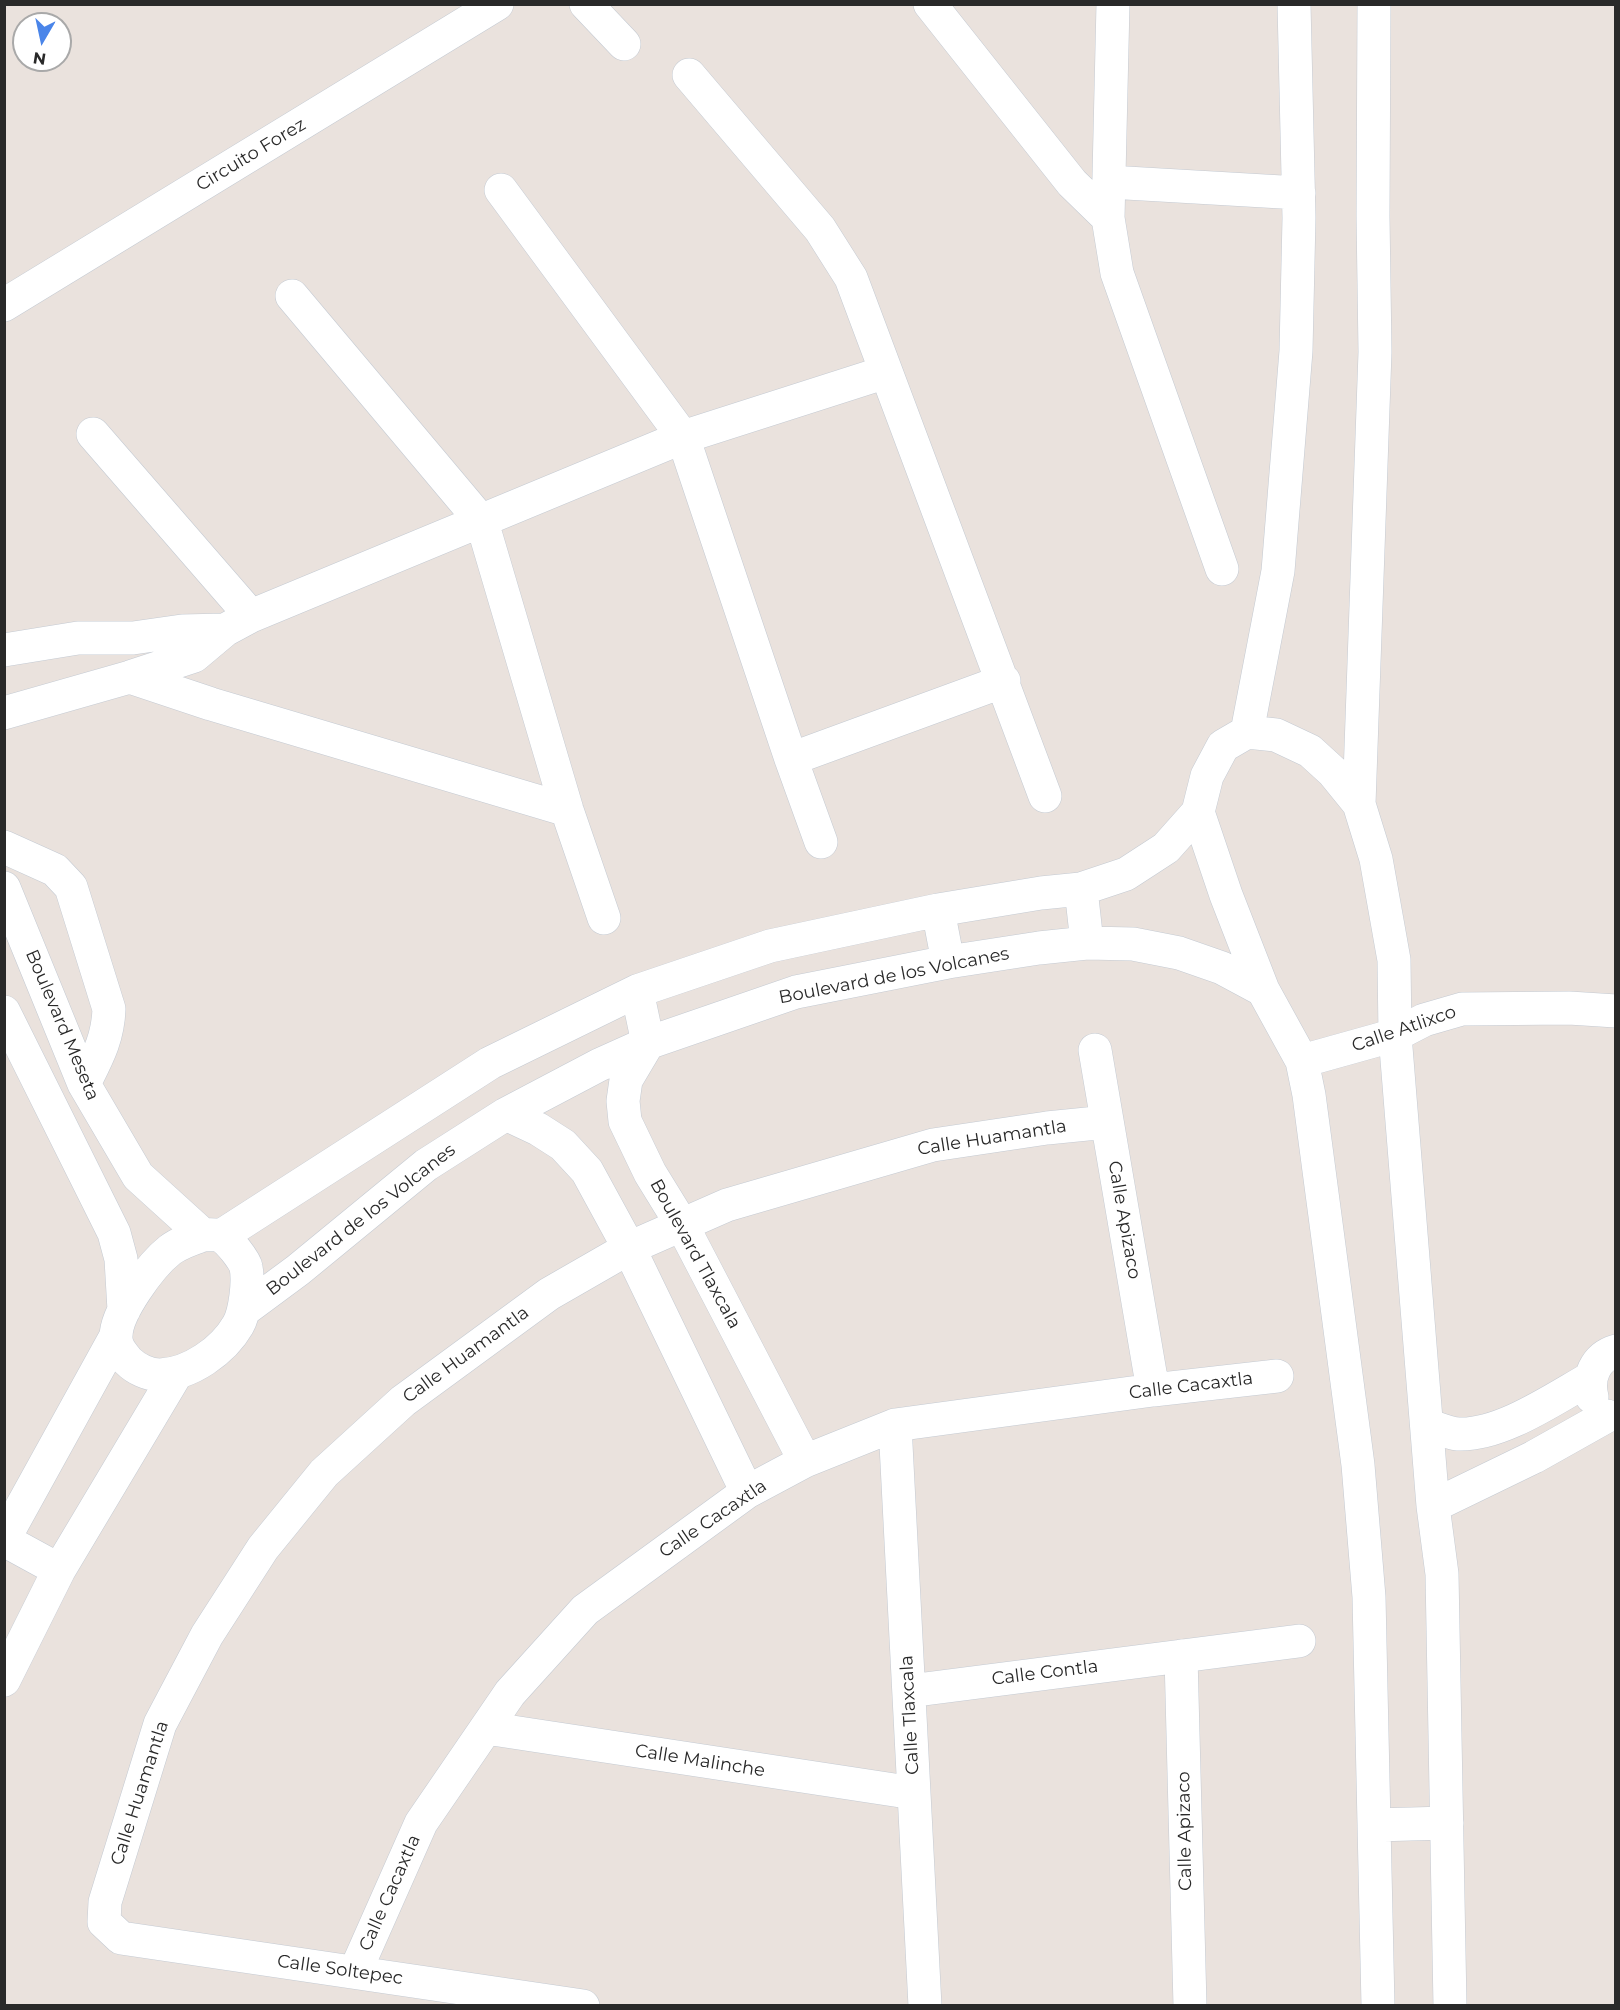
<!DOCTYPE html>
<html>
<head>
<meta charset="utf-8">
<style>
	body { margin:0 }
	#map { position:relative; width:1620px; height:2010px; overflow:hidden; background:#eae2dd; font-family:Montserrat,sans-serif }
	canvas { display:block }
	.frame { position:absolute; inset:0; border:6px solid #292929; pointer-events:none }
	.north { position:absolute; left:12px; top:12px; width:60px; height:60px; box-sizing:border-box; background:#fff; border:2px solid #a9a9a9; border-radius:50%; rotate:189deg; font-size:16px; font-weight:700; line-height:24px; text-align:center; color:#292929 }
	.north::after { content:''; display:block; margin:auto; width:21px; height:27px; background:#4a85e9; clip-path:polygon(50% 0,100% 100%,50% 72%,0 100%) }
</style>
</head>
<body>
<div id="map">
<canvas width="1620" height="2010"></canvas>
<div class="frame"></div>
<div class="north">N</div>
</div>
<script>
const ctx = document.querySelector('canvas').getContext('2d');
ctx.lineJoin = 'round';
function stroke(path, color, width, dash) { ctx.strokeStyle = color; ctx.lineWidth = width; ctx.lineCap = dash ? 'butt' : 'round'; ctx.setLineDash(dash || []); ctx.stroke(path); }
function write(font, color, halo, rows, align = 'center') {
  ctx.font = font + ' Montserrat,sans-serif'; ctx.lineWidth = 4.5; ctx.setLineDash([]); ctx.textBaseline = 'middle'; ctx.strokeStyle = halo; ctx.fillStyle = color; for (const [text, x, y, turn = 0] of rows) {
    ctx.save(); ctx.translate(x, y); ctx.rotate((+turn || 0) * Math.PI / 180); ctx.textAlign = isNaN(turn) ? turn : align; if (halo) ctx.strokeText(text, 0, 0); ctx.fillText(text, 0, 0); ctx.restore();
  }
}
const minor = new Path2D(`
	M586 4 624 44
	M930 4 1072 183 1108 218
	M1113 4 1108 218 1117 273 1222 569
	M689 75 820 229 851 278 1045 796
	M1109 182 1299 193
	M501 190 683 437 791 759 821 842
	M292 296 482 522 567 810 604 918
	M4 305 497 4
	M93 434 251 616
	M4 650 78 638H133L182 631 225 630
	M130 677 211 704 567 810
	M4 713 130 677 194 656 225 630 251 616 683 437 886 372
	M1247 732 1278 571 1296 351 1299 218 1294 4
	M791 759 1004 681
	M1359 804 1375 352 1373 216 1374 4
	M4 847 55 870 71 887 109 1009C108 1039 97 1058 84 1084
	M4 888 84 1084 138 1176 203 1235
	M1081 889 1087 943
	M938 910 948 962
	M637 991 648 1043 626 1080 623 1101 625 1121 650 1173 682 1225 805 1461
	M4 1012 114 1233 121 1259 124 1310
	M1095 1050 1153 1390
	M1302 1061 1395 1035 1424 1020 1462 1009 1569 1008 1616 1011
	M506 1114 538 1129 563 1145 587 1171 629 1248 747 1492
	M203 1235C208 1235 216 1234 221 1236 228 1239 245 1261 246 1267 249 1282 245 1313 238 1325 223 1351 190 1374 160 1375 149 1375 136 1369 128 1361 122 1353 116 1348 116 1338 115 1313 151 1265 170 1250 179 1243 191 1239 203 1235Z
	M221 1236 490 1063 637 991 770 946 938 910 1041 893 1081 889 1126 874 1166 848 1198 812
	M244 1310 298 1270 426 1165 506 1114 599 1065 648 1043 796 992 948 962 1039 948 1087 943 1133 944 1179 953 1222 968 1263 990
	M1592 1397C1587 1378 1595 1357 1616 1351
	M895 1425 925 2006
	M1427 1425C1437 1428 1448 1433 1458 1434 1501 1436 1555 1398 1591 1378
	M1433 1506 1534 1457 1607 1416
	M4 1539 116 1336
	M4 1540 59 1570
	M1181 1656 1190 2006
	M4 1680 59 1570 176 1374
	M909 1691 1299 1641
	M486 1728 914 1793
	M1375 1825 1447 1823
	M355 1972 421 1823 510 1693 585 1610 747 1492 805 1461 895 1425 1153 1390 1277 1376
	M583 2006 121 1938 104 1922 105 1902 160 1724 207 1635 263 1548 324 1473 403 1401 549 1294 629 1248 727 1205 933 1145 1047 1128 1107 1122
	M1378 2006 1369 1597 1358 1465 1309 1095 1302 1061 1263 990 1226 895 1198 812 1207 776 1223 746 1247 732 1276 735 1310 751 1333 772 1359 804 1376 859 1394 960 1395 1035 1433 1506 1442 1574 1450 2006`);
stroke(minor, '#c4cad2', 34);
stroke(minor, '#fff', 33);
write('18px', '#292929', '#fff', [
	["Circuito Forez",251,155,-31],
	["Boulevard de los Volcanes",894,976,-11],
	["Boulevard Meseta",62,1025,67],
	["Calle Atlixco",1404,1029,-19],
	["Calle Huamantla",992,1138,-9],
	["Boulevard de los Volcanes",361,1220,-38],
	["Calle Apizaco",1124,1220,80],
	["Boulevard Tlaxcala",695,1254,61],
	["Calle Huamantla",466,1355,-36],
	["Calle Cacaxtla",1191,1386,-7],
	["Calle Cacaxtla",713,1519,-34],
	["Calle Contla",1045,1673,-7],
	["Calle Tlaxcala",910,1715,-93],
	["Calle Malinche",700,1761,9],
	["Calle Huamantla",140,1793,-72],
	["Calle Apizaco",1185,1831,-91],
	["Calle Cacaxtla",390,1893,-66],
	["Calle Soltepec",340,1970,8]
]);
</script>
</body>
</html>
